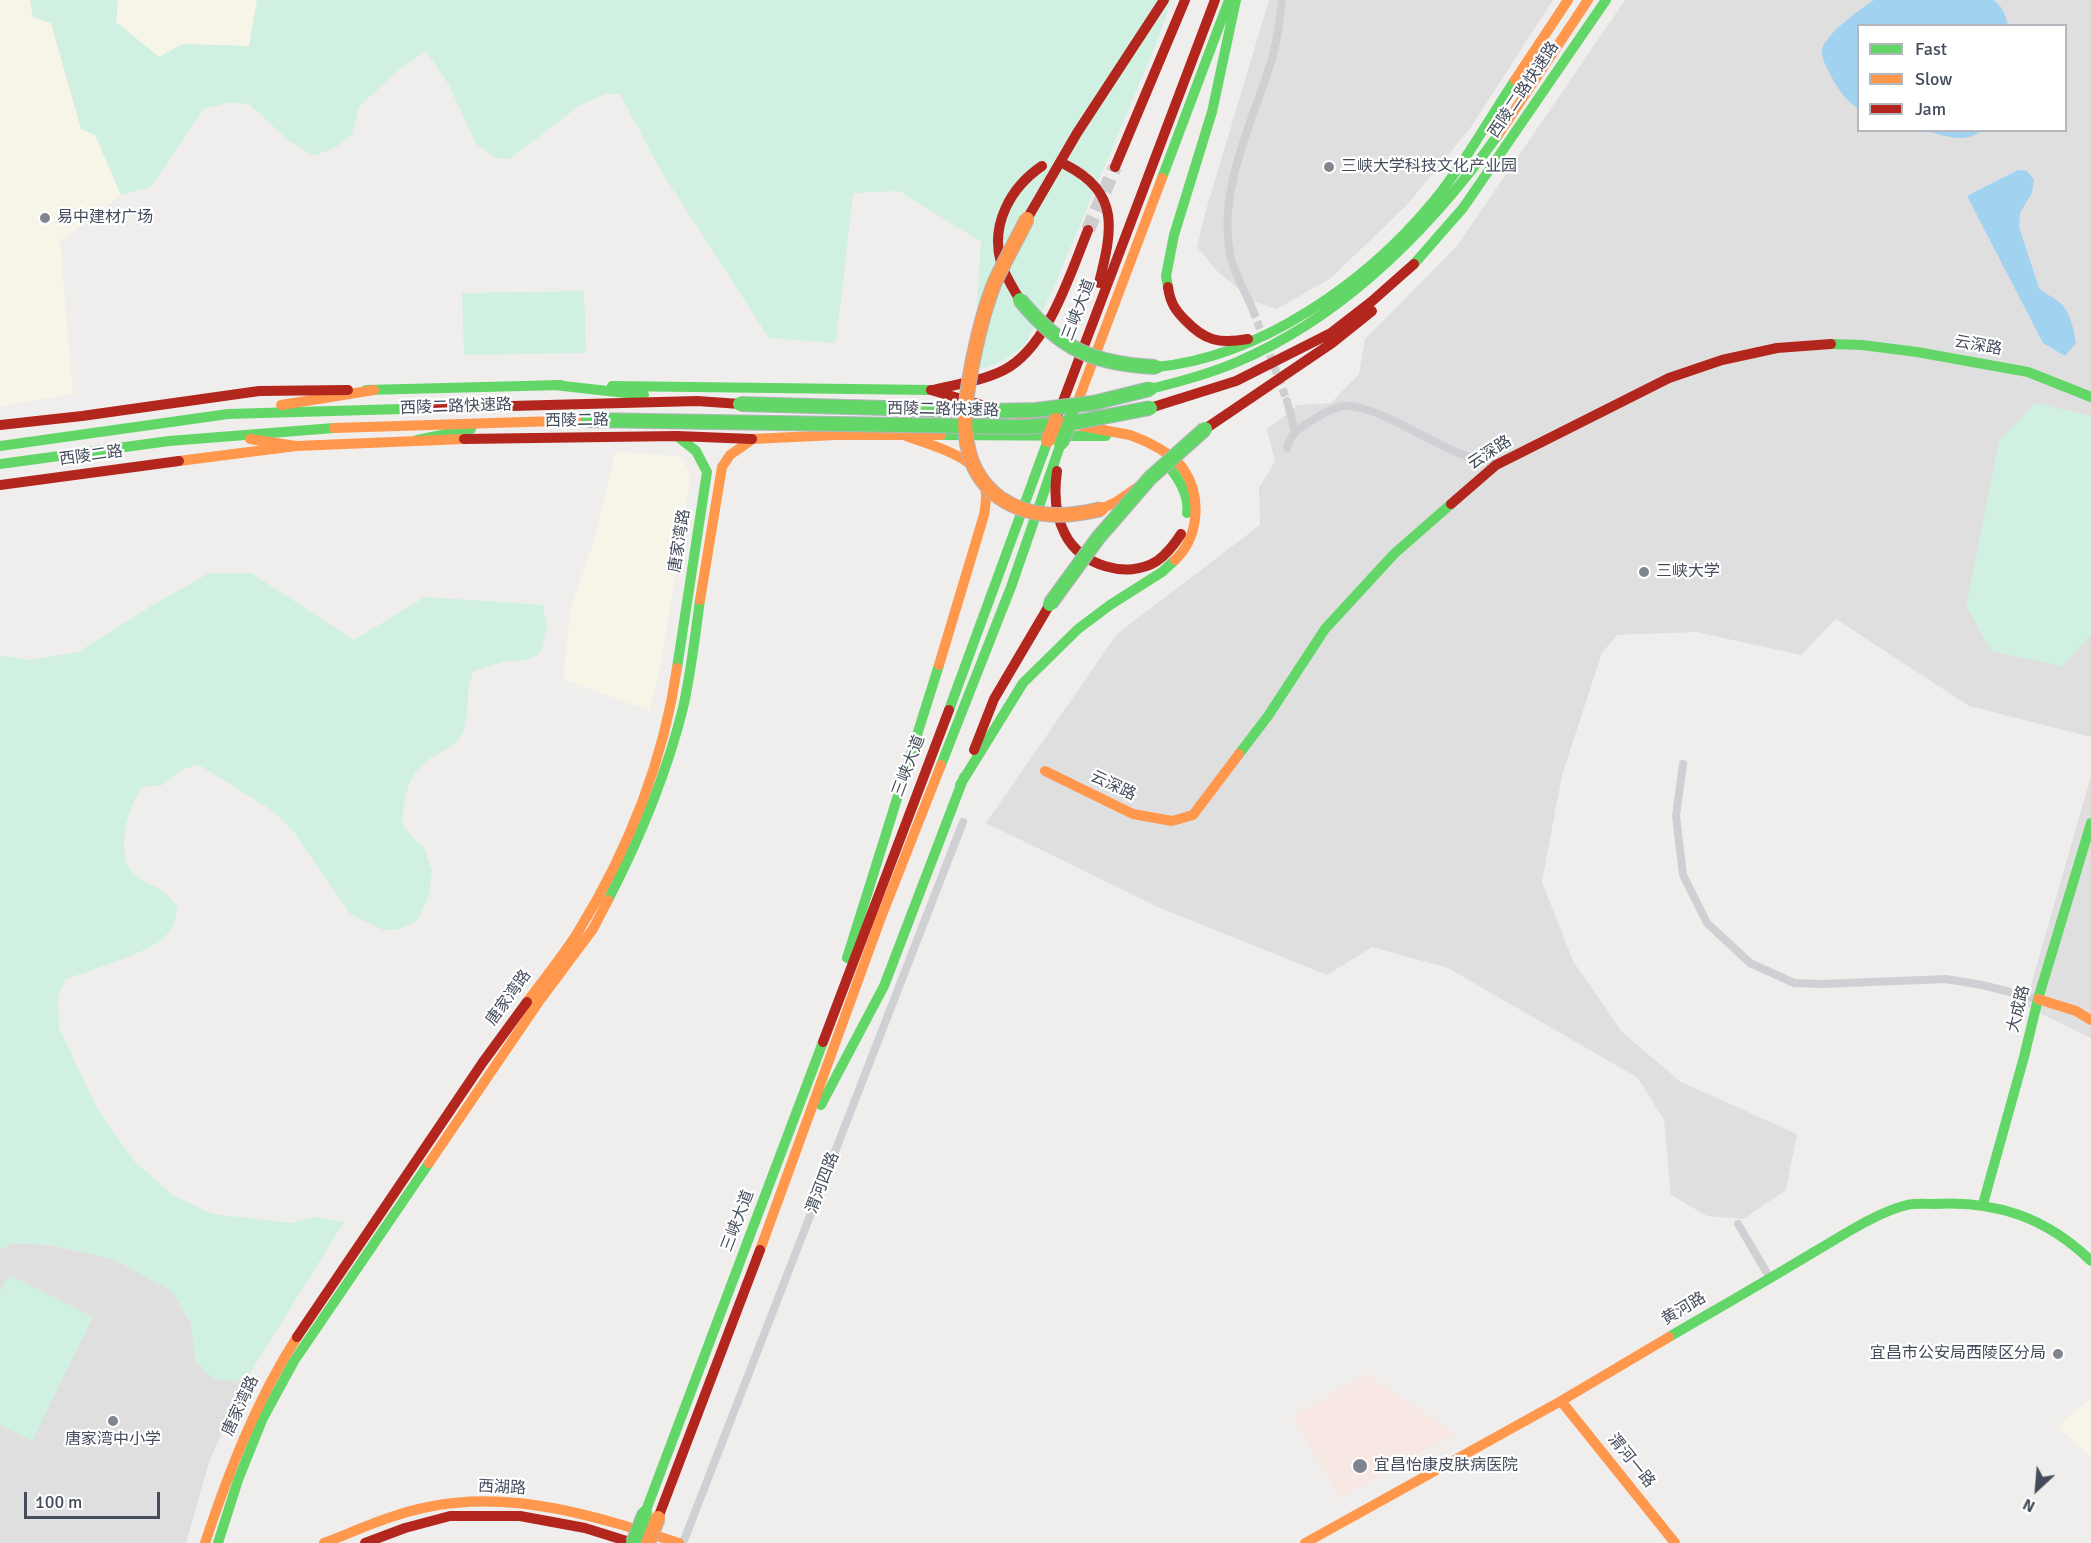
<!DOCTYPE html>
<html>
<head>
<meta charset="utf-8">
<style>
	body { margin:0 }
	#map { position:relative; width:2091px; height:1543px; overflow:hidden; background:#efeeed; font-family:Signika,sans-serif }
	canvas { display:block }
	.legend { position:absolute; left:1857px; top:24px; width:210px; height:108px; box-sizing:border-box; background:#fff; border:2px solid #b4b7be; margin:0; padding:8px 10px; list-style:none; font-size:18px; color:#444c5c }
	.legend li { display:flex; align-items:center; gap:12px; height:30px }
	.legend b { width:30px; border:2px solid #b4b7be }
	.north { position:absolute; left:2007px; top:1459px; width:60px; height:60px; -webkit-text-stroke:4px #fff; paint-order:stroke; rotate:206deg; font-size:16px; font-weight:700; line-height:24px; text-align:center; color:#444c5c }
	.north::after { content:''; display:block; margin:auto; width:21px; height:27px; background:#444c5c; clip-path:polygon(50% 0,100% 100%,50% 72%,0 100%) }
	.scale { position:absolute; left:24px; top:1492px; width:136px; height:27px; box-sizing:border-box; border:3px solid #444c5c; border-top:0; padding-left:8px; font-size:18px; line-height:21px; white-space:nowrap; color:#444c5c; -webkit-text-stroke:4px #fff; paint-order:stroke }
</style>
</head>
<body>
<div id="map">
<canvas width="2091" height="1543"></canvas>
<ul class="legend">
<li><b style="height:8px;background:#63d668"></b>Fast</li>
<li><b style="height:8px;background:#ff974d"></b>Slow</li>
<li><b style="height:8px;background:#b3261e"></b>Jam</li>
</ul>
<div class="north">N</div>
<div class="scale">100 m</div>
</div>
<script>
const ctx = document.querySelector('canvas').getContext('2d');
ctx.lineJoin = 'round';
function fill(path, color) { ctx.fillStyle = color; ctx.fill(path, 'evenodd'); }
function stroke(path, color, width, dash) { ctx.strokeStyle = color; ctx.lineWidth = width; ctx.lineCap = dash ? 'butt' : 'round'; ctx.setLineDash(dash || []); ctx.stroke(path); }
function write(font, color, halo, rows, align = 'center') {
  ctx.font = font + ' Signika,"Noto Sans SC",sans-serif'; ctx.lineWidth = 4.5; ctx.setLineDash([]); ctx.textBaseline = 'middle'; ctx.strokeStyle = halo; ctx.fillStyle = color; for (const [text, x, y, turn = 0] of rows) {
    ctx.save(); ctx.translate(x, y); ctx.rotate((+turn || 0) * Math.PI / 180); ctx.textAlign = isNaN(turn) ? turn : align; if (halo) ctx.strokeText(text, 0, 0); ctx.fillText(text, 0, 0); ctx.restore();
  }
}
fill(new Path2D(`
	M0 0H30L33 17 51 23 81 129 95 135 121 195 60 241 73 394 0 406Z
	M118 0H257L249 46 183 44 159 57 116 22Z
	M615 452 680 456 688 469 690 483 660 670 650 711 563 679 571 608 595 538Z
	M2091 1398V1456L2057 1427Z`), '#f7f5e8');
fill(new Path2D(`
	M1269 0H1553L1471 127 1406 206 1331 278 1277 309 1255 302 1218 272 1197 247 1204 217Z
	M1625 0H2091V737L1969 706 1836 619 1801 655 1696 632 1617 635 1602 653 1562 775 1542 882 1573 961 1622 1032 1681 1082 1797 1134 1786 1190 1743 1219 1707 1216 1671 1195 1664 1120 1638 1078 1448 968 1372 947 1327 975 1160 908 986 823 1117 634 1260 525 1259 488 1275 461 1267 429 1298 405 1331 403 1359 374 1365 339 1457 246ZM1858 26H2066V130H1858Z
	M2091 776V1038L2025 1006Z
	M12 1243 51 1245 113 1259 171 1290 191 1324 196 1362 214 1379 245 1381 209 1462 186 1543H0V1250Z`), '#e0dfe0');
fill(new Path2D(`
	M1366 1373 1455 1434 1340 1498 1292 1417Z`), '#f7e8e3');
fill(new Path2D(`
	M30 0H118L116 22 159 57 183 44 249 46 257 0H1172L1155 46 1050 296 1024 346 1004 360 986 368H973L981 242 899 191 853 193 836 343 769 338 661 171 620 94H605L579 106 509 159 496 158 476 144 449 85 426 51 397 71 359 107 352 134 336 147 314 156 289 141 249 104 231 102 203 109 151 187 121 195 95 135 81 129 51 23 33 17Z
	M584 291 586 353 464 355 462 293Z
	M2035 403 2091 416V635L2062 666 1991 651 1966 606 1999 441Z
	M209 573H251L354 640 425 597 543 605 547 626 540 654 525 660 503 662 474 671C472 676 469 683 469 688 466 705 470 717 462 734 457 744 448 749 438 754 407 770 406 792 402 823L413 838 424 847 432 871 429 895 417 921 400 929 383 930 350 914 294 832 273 811 199 765 181 770 163 785 143 787C128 802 116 852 131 870 139 881 155 885 165 893 170 897 174 903 178 907 176 919 173 927 165 937 151 952 88 971 66 979L58 997 59 1028 98 1110 134 1161 174 1196 213 1214 291 1223 314 1217 344 1222 245 1381 214 1380 196 1362 191 1324 171 1290 113 1259 51 1245 12 1243 0 1250V655L31 660 78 652 153 605Z
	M9 1275 93 1317 32 1441 0 1425V1292Z`), '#d0f0e1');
fill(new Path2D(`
	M1874 0H1993C2003 6 2005 14 2008 25L1858 26V108C1847 102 1837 88 1831 76 1827 68 1821 58 1822 49 1825 35 1862 7 1874 0Z
	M1926 131H1982C1962 144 1947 136 1926 131Z
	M2018 170 2027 171 2034 180 2032 193 2020 213 2019 227 2039 288C2045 294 2052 296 2059 302 2070 310 2074 330 2076 343L2065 356 2043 343 1967 196Z`), '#a1d3f1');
stroke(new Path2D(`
	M1253 310 1287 401`), '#cdced0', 8, [8, 4]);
stroke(new Path2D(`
	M1088 230 1115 167`), '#cdced0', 14, [14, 7]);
stroke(new Path2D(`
	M1253 310C1246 293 1234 273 1230 255 1218 190 1251 125 1270 65 1277 45 1279 23 1282 2
	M1287 401 1295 431
	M1287 448C1291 434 1298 428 1311 421 1321 415 1332 407 1344 406 1376 405 1422 438 1452 450 1466 457 1481 461 1496 465
	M1683 764 1676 816 1683 875 1707 923 1750 963 1794 983 1822 984 1946 979 1982 985 2038 999
	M1738 1224 1770 1278
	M683 1543 963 822`), '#ced0d4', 8);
stroke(new Path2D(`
	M1162 178 1229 0
	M1414 264 1463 208 1606 0
	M1168 287 1166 276 1174 235 1212 112 1236 0
	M1831 344 1862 345 1917 352 2028 372 2091 397
	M1156 367C1261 357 1367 282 1433 202 1464 164 1488 121 1515 80
	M554 385 644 395
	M612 386 931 390
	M1150 389C1179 382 1209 374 1237 362 1345 316 1430 229 1498 135
	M366 390 561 385
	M941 435 1106 436
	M677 436 696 451 707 472 677 668
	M417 440 471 429
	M0 446 228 414 437 408
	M1164 462C1176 473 1190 495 1187 513
	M0 464 169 441 334 428
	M949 710 1048 440
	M1239 754 1268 716 1325 629 1394 554 1451 504
	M941 765 1011 587 1061 443
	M960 785 1023 683 1078 629 1110 605 1162 572 1175 560
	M608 900C640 838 666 776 683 708 691 673 695 636 700 600
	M847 958 939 665
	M821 1105 884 986 964 777
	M1983 1204 2024 1057 2038 999 2091 823
	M1669 1337C1717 1309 1766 1281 1814 1252 1840 1237 1877 1212 1907 1205 1916 1203 1925 1204 1934 1204 1996 1200 2047 1218 2091 1261
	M645 1513 823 1042
	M218 1543 238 1480 263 1418 294 1361 429 1163`), '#63d668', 10);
stroke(new Path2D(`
	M1515 80 1568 0
	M1498 135 1588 0
	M281 405 374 390
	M1013 413 1130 435C1147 441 1174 454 1184 470 1202 497 1199 537 1175 560
	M1073 414 1162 178
	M334 428 588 420
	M906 436C936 447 985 457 986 496 986 502 985 509 984 515L939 665
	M250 439 296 446
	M752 439 836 435H941
	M179 461 296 446 464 439
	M1101 509 1116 502 1142 484
	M700 600 722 467 730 455 753 439
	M1045 771 1133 814 1172 821 1193 815 1239 754
	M2038 999 2076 1011 2091 1020
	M527 1002C544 979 563 956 578 932 629 849 663 764 677 668
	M429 1163 540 1000 593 929 608 900
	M760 1250 880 920 941 765
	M1561 1401 1675 1543
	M205 1543C229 1471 256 1401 297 1337
	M324 1543C358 1530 392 1514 428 1507 513 1489 599 1517 679 1543
	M1305 1543 1561 1401 1669 1337`), '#ff974d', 10);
stroke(new Path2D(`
	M1066 165C1121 193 1112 231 1099 283
	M1115 167 1185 0
	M1027 219 1077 133 1164 0
	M1168 287C1170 302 1175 310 1185 320 1205 341 1219 344 1248 339
	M1020 300C1013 288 1005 276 1001 263 990 224 1011 187 1042 166
	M931 390 992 408
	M933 390C957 384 982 381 1004 370 1048 347 1070 274 1088 230
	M437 408 697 401 740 404
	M1150 408 1236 381 1331 333 1371 302 1414 264
	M1059 412 1215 0
	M0 425 82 416 259 391 348 390
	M1205 429 1332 343 1372 311
	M464 439 677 436 752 439
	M1057 471C1054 492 1055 515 1065 534 1080 565 1127 580 1157 561 1167 554 1174 545 1181 534
	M0 485 179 461
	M1451 504 1496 465 1669 378 1722 360 1777 348 1831 344
	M974 750 994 699 1050 604
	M823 1042 949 710
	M297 1337 483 1062 527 1002
	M658 1518 760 1250
	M365 1543 405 1528 450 1516H520L585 1528 633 1543`), '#b3261e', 10);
const fastBridge = new Path2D(`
	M1020 300C1061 349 1092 364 1156 367
	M740 404 992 411 1036 410 1093 403 1150 389
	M588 420 1025 427 1072 423 1150 408
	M1061 443 1072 417
	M1050 604 1098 538 1150 478 1205 429
	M633 1543 645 1513`);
const slowBridge = new Path2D(`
	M1027 219C1016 241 1004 262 994 284 985 307 979 331 974 355 964 404 953 464 1000 498 1031 519 1066 518 1101 509
	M1048 440 1056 420
	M648 1543 658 1518`);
stroke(fastBridge, '#b2b5be', 16, []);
stroke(slowBridge, '#b2b5be', 16, []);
stroke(fastBridge, '#63d668', 14);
stroke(slowBridge, '#ff974d', 14);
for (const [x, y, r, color] of [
	[1329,167,6,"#80858f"],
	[45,218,6,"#80858f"],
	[1644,572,6,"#80858f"],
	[2058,1354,6,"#80858f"],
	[113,1421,6,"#80858f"],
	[1360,1466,8,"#80858f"]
]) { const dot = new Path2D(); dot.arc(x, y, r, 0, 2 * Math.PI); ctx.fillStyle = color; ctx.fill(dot); stroke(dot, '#fff', 2); }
write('16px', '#444c5c', '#fff', [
	["西陵二路快速路",1524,90,-56],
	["三峡大道",1079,310,-69],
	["云深路",1978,346,10],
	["西陵二路快速路",456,407,-2],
	["西陵二路快速路",943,410,1],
	["西陵二路",577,421,-1],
	["云深路",1490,453,-33],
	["西陵二路",91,456,-8],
	["唐家湾路",680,541,-81],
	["三峡大道",909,766,-69],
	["云深路",1113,786,25],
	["唐家湾路",509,998,-54],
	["大成路",2019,1009,-76],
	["渭河四路",823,1183,-69],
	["三峡大道",738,1221,-69],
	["黄河路",1684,1309,-31],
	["唐家湾路",241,1406,-65],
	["渭河一路",1631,1461,51],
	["西湖路",502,1488,3]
]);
write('16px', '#444c5c', '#fff', [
	["三峡大学科技文化产业园",1341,167],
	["易中建材广场",57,218],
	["三峡大学",1656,572],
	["宜昌市公安局西陵区分局",2046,1354,"right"],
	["唐家湾中小学",113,1440,"center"],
	["宜昌怡康皮肤病医院",1374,1466]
], 'left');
</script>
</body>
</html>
